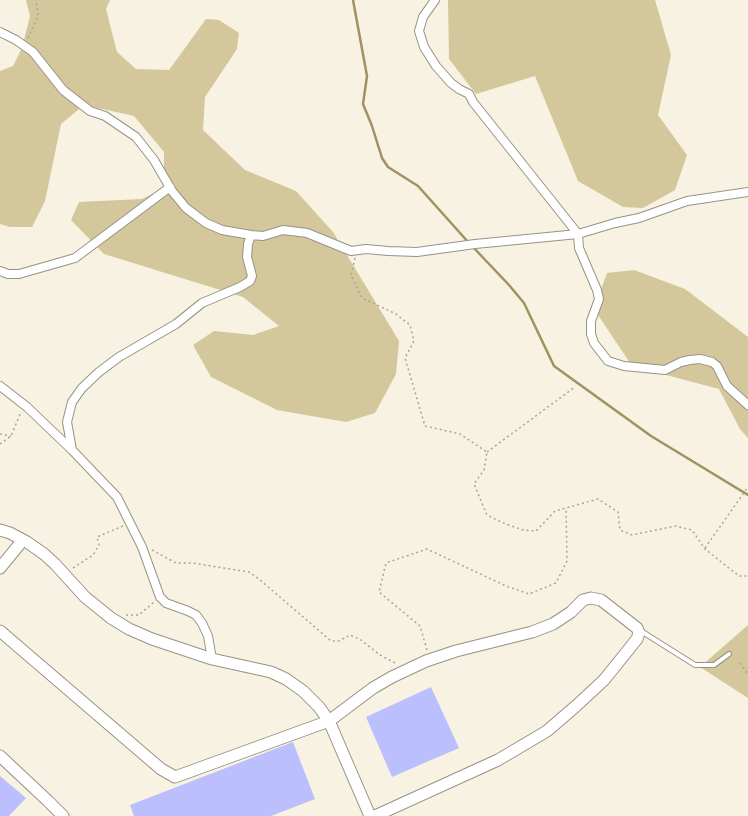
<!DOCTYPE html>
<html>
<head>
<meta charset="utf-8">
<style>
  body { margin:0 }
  canvas { display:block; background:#f7f2e1 }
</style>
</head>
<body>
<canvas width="748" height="816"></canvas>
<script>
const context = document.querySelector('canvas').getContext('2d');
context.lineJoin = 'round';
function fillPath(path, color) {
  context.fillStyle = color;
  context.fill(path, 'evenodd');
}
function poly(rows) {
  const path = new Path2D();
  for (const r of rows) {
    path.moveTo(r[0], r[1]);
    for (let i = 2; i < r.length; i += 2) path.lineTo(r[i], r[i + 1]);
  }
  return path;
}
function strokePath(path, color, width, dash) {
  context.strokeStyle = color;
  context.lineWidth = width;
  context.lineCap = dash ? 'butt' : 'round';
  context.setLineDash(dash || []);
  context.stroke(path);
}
fillPath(poly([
  [26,0,110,0,106,9,117,52,136,69,169,70,206,19,219,20,239,33,237,49,205,97,203,130,245,170,296,191,333,232,399,341,396,374,375,413,346,422,277,410,211,377,193,345,214,331,253,335,279,326,243,297,104,254,71,220,79,202,142,199,164,188,164,152,134,116,84,105,61,124,45,201,32,227,10,227,0,224,0,71,13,66,22,48,30,16],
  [448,0,655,0,671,55,658,115,687,155,675,190,643,208,623,207,578,181,535,76,476,94,449,59],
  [634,270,685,289,748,337,748,438,740,429,719,389,632,366,594,309,607,273],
  [748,625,748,698,700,667]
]), '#d4c79b');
strokePath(poly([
  [353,0,367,76,363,104,372,126,382,158,388,167,418,186,469,243],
  [472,246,509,285,524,303,554,366,651,436,748,495]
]), '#a19262', 2.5);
fillPath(poly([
  [431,687,459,748,392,777,366,717],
  [293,742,315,799,271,816,134,816,130,805],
  [0,776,26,798,9,816,0,816]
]), '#bcbffe');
const service = poly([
  [641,631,695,665,714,665,729,654]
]);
const minor = poly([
  [435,0,423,17,419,31,424,47,436,66,451,83,459,89,469,94,473,102,578,234,579,248,597,290,599,299,591,321,591,334,594,343,608,361,624,366,665,370,681,362,690,360,700,359,712,362,717,366,727,386,748,405],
  [0,32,16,40,33,52,63,90,90,111,105,116,136,137,154,160,172,191,186,208,206,223,222,230,251,235,263,236,283,230,307,233,351,251,366,249,388,251,417,252,475,244,578,234,615,223,639,218,687,201,748,192],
  [0,271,8,274,19,274,75,258,170,187],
  [0,386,27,407,72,450],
  [212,659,208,636,202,623,196,615,188,611,166,603,160,597,142,547,117,497,72,450,67,422,72,402,82,388,99,372,119,357,176,324,202,303,240,287,250,281,252,276,247,257,248,244,251,235]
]);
const tertiary = poly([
  [0,530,10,533,27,542,44,554,55,564,85,597,111,618,129,629,152,639,212,659,271,672,286,679,303,691,319,707,329,721,370,816],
  [0,568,23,540],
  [0,631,161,769,175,777,329,721,373,688,392,677,426,661,456,651,532,632,553,624,571,612,583,600,591,598,601,600,637,628,639,633,637,639,604,680,576,706,547,731,498,760,375,816],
  [0,756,48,801,63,816]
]);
strokePath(service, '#989384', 6);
strokePath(minor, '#989384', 10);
strokePath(tertiary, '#989384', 13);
strokePath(poly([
  [28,38,38,16,36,0],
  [355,258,351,275,362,298,396,314,410,325,414,341,405,358,425,426,460,434,487,452,484,470,474,484,487,515,503,523,523,530,536,531,555,511,598,499,618,512,620,530,632,535,675,526,692,530,705,549,739,576,748,576],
  [0,434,11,436],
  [0,444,11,436,21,412],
  [487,452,575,387],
  [705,548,748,487],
  [152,550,176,563,192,563,249,572,259,579,331,641,339,641,350,635,361,640,380,655,397,664],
  [73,568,93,555,99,545,97,537,123,526],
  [126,615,139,615,154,602],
  [427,650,420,626,379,592,386,563,427,549,506,586,529,594,556,583,567,561,566,508],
  [740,663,748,674]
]), '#a8a597', 1.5, [2, 3]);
strokePath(service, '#fff', 4);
strokePath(minor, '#fff', 8);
strokePath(tertiary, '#fff', 11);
</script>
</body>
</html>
